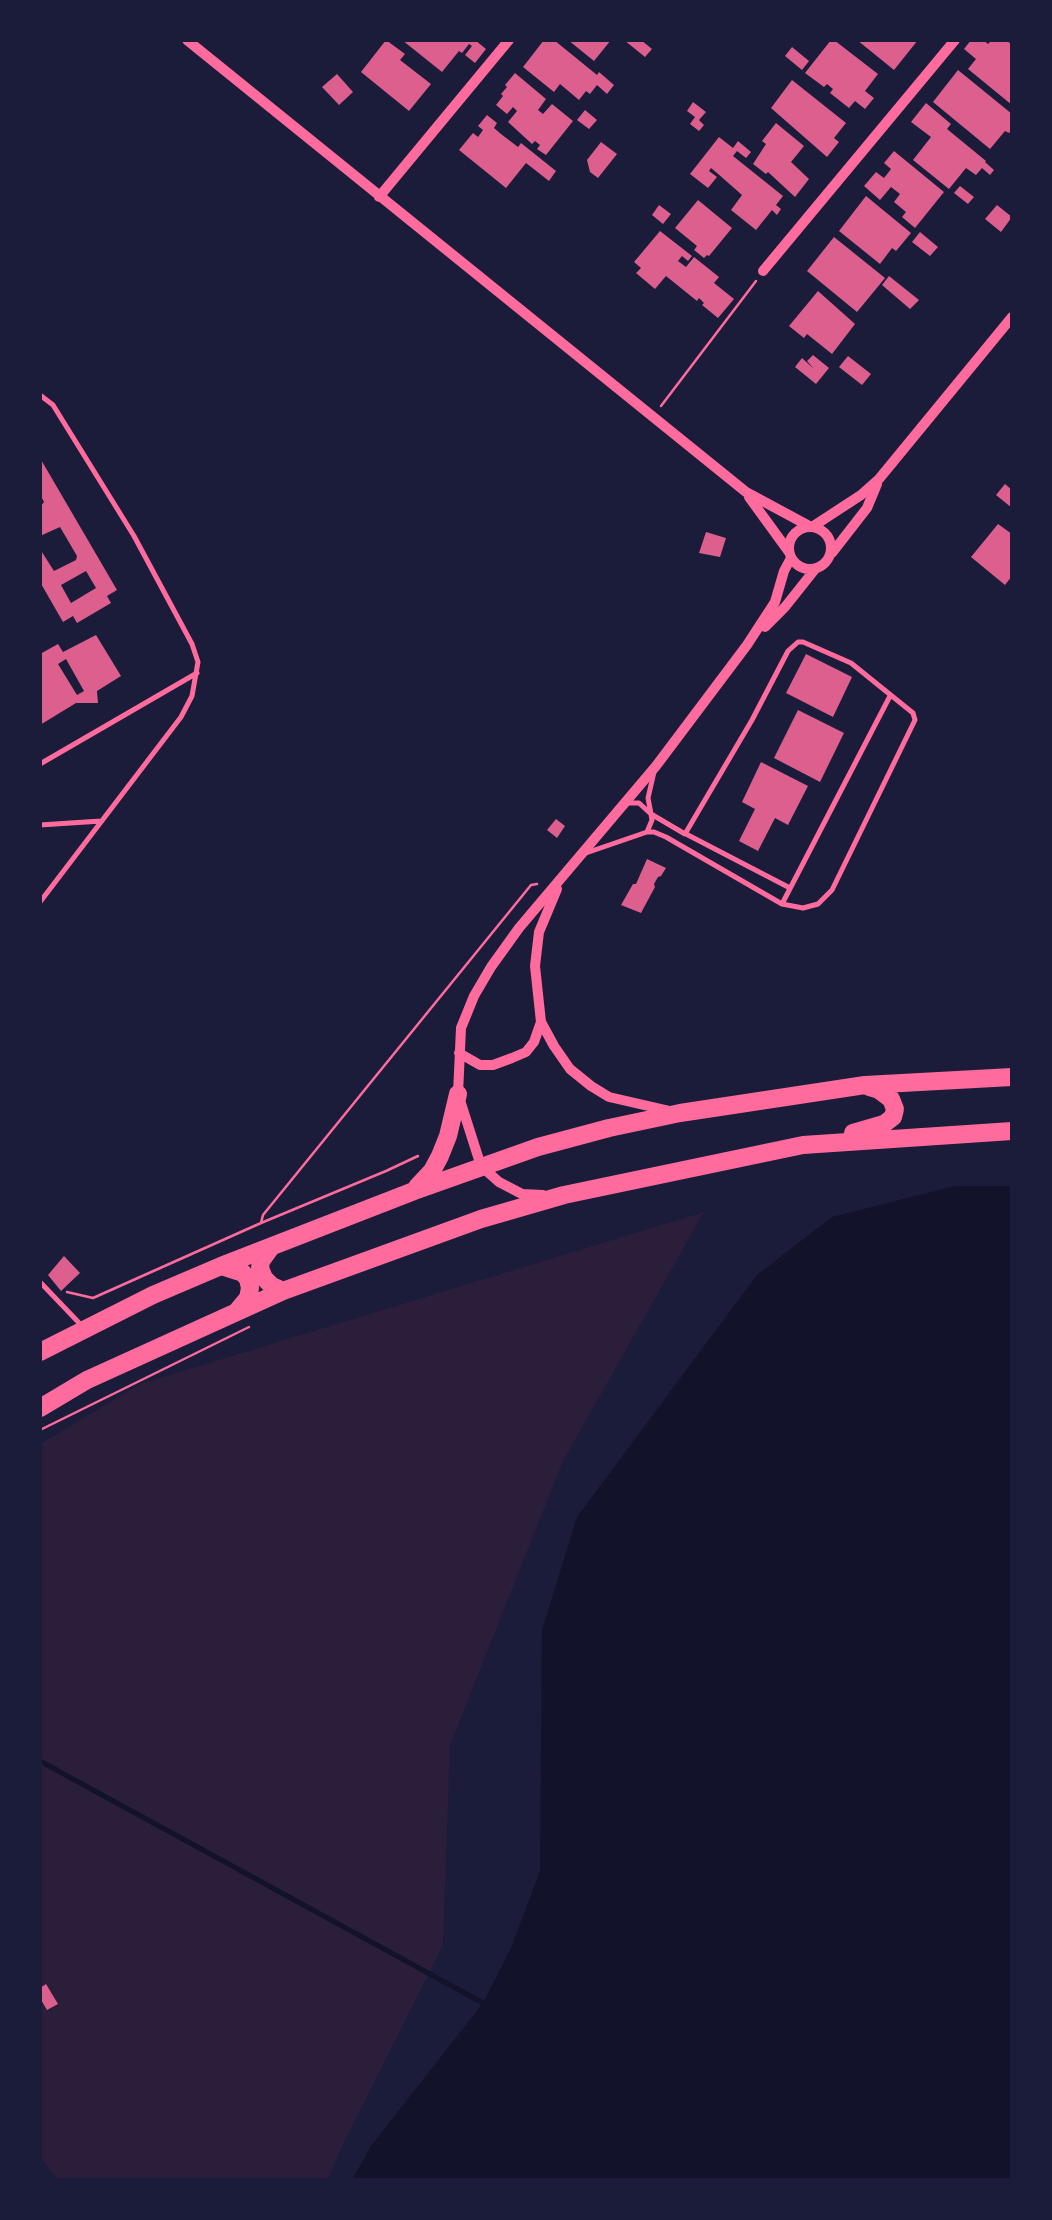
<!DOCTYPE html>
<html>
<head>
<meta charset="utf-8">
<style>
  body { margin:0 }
  #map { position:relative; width:1052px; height:2220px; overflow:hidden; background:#1b1b3a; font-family:Arial,sans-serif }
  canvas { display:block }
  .frame { position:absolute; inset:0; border:42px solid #1b1b3a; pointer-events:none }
</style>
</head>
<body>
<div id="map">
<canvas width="1052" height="2220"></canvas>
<div class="frame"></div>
</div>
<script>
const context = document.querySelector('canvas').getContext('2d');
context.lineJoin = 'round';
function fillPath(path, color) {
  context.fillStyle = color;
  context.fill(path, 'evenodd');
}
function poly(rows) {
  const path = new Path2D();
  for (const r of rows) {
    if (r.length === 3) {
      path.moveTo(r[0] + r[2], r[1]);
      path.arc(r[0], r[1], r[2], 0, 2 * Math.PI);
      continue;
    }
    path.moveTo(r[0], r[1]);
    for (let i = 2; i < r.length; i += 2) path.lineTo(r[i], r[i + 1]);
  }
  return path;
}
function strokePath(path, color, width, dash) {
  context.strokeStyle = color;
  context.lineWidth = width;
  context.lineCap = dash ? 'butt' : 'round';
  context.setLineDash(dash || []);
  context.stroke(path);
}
fillPath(poly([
  [704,1212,563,1461,450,1745,443,1945,342,2146,328,2180,57,2180,40,2156,40,1444,140,1384]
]), '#2a1e3b');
fillPath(poly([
  [955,1186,1012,1186,1012,2180,352,2180,371,2146,483,2003,511,1948,540,1871,542,1630,577,1517,757,1275,832,1217]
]), '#12122b');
strokePath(poly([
  [40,1761,483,2003]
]), '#12122b', 5);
fillPath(poly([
  [386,40,405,54,400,60,431,84,409,111,361,72],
  [402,40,475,40,486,49,475,63,465,55,472,46,469,44,462,53,459,51,442,72],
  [544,40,554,40,597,75,599,72,614,85,607,94,597,85,590,94,586,91,579,100,560,84,554,92,523,67],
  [568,40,611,40,594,61],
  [624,40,641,40,652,49,645,57],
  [831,40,834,40,878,74,865,91,874,98,865,109,855,101,849,108,830,93,833,89,827,84,824,87,805,73],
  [857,40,918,40,894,70],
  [971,40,983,40,988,44,992,40,1006,40,1012,45,1012,105,968,69,976,59,964,49],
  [792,47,809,61,802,70,785,56],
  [958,70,1012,114,1012,129,1009,133,1005,131,990,149,933,102],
  [515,73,546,99,538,110,543,114,552,104,573,121,546,155,537,149,540,145,535,141,532,144,508,122,517,111,513,107,507,114,496,105,503,96,501,94,507,87,505,85],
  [337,74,353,92,339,105,322,87],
  [792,80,846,123,834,138,839,142,827,157,771,108],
  [693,102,706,112,699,120,704,125,699,131,690,124,695,117,687,111],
  [926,103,951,124,947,129,986,161,985,162,994,170,990,175,982,168,976,175,966,168,949,189,913,160,931,137,911,122],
  [585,110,597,120,589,129,577,120],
  [487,115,497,123,494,128,501,134,518,147,521,143,556,171,549,181,526,163,506,188,459,150,473,133,478,137,483,130,478,126],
  [776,123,804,146,791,162,809,179,795,197,768,172,766,174,753,164,766,144,762,141],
  [719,137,733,148,738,141,751,152,746,158,737,151,733,156,783,196,776,205,781,209,777,215,772,210,756,230,731,210,742,195,717,173,711,168,709,171,717,177,708,188,690,174],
  [601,142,617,154,598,178,590,172,587,160],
  [894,151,944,192,915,228,902,217,906,212,894,202,900,194,891,187,880,200,864,186,876,172,884,178,891,169,884,163],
  [960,186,974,197,968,204,954,193],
  [866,196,911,233,896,251,892,248,880,264,839,231],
  [698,200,732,228,709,256,707,255,704,258,694,250,697,246,675,228],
  [659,205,671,214,663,224,652,215],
  [997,205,1012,217,1001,232,985,219],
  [660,231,692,256,688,261,682,256,678,261,686,267,694,257,719,277,714,283,734,299,718,318,702,305,704,303,699,298,697,301,666,276,655,289,636,273,641,268,634,262],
  [920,232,938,247,930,256,912,242],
  [834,237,885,278,857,312,807,271],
  [889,276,919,300,910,309,882,285],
  [818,291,855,324,832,354,807,334,804,338,789,326],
  [813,355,829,368,816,384,795,367,802,358,814,369,807,361],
  [848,356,871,374,862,385,839,367],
  [40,458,117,590,107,596,111,603,77,623,73,616,63,622,40,582,40,549,54,571,76,560,77,556,60,527,40,536,40,507,44,502,40,494],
  [86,571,96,588,71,603,61,585],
  [1005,484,1012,490,1012,508,996,495],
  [998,524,1012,534,1012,576,1005,585,971,557],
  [706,532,726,538,720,557,699,553],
  [96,635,121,676,97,691,98,703,76,703,40,725,40,664,42,663,40,654,58,644,63,652],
  [66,659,84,691,77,695,58,664],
  [806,654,852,677,833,717,786,693],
  [798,710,844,733,820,782,774,758],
  [761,762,808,786,788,825,775,818,758,851,739,841,755,809,742,802],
  [556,819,565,826,557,838,547,830],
  [647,859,666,868,661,876,658,877,654,884,655,887,641,913,621,905,633,884,636,884],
  [64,1256,80,1273,61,1291,48,1275],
  [46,1984,58,2004,47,2010,40,1998,40,1988]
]), '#dd5f8e');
strokePath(poly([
  [661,406,756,281],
  [261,1223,263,1215,531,885,537,884],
  [67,1292,93,1298,261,1223,386,1171,418,1156],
  [40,1430,249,1327]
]), '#ff6b9d', 2.5);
strokePath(poly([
  [40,395,53,405,134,536,192,644,198,662,192,696,181,717,40,902],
  [40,764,197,673],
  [628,803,639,803,651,814,652,820,647,832],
  [40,825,101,821],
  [686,834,790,888],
  [583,854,647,832,654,832,666,837,782,904,803,908,818,904,832,890,915,720,913,713,851,663,803,642,798,642,788,651,752,720,685,834,651,814,648,798,654,772],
  [782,904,890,696],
  [40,1282,83,1327]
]), '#ff6b9d', 5);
strokePath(poly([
  [187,40,746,492,811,527],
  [379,197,509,40],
  [763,271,955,40],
  [749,497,789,552],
  [812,527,861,495,879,479,1012,317],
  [810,548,21],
  [832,553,867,508,877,484],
  [765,627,785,607,816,568],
  [557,889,539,932,535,966,541,1022,554,1046,570,1069,591,1086,609,1097,670,1111],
  [459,1053,480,1065,493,1065,512,1058,526,1052,534,1042,541,1022],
  [543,1195,522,1194,499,1182,481,1166,458,1094,461,1028,474,996,491,967,519,928,656,766,747,645,775,602,784,571,791,558]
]), '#ff6b9d', 10);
strokePath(poly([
  [853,1133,884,1124,893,1117,895,1109,891,1099,879,1090,869,1087],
  [417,1187,432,1171,440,1156,448,1136,458,1094],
  [272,1246,261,1261,260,1268,264,1278,272,1286,283,1291],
  [221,1266,243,1273,248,1279,250,1288,248,1298,238,1310],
  [40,1352,153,1295,221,1266,414,1191,538,1147,609,1128,680,1113,865,1085,1012,1077],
  [40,1408,87,1380,283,1291,481,1219,564,1195,803,1145,1012,1131]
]), '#ff6b9d', 18);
</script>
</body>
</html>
